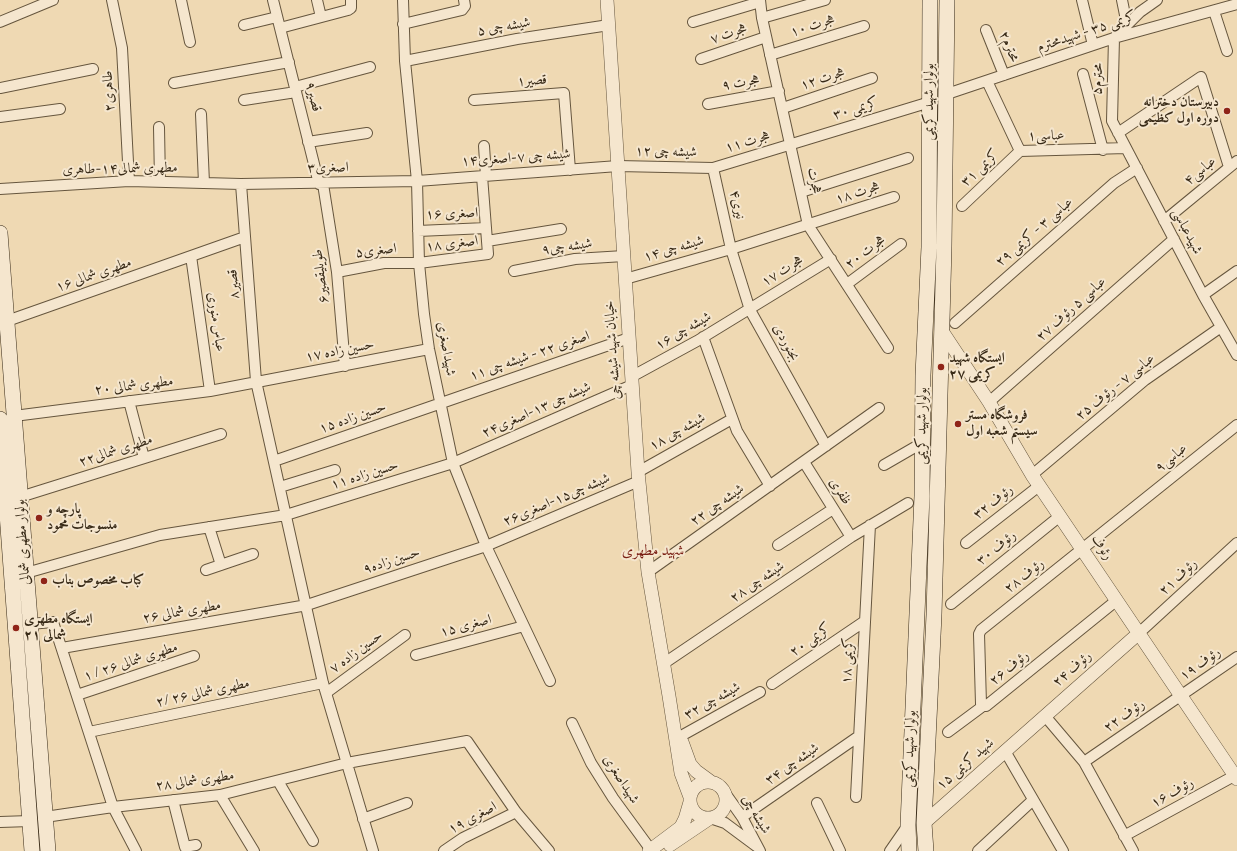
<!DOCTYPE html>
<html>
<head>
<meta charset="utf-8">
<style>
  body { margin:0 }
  canvas { display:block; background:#efd9b3 }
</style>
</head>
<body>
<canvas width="1237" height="851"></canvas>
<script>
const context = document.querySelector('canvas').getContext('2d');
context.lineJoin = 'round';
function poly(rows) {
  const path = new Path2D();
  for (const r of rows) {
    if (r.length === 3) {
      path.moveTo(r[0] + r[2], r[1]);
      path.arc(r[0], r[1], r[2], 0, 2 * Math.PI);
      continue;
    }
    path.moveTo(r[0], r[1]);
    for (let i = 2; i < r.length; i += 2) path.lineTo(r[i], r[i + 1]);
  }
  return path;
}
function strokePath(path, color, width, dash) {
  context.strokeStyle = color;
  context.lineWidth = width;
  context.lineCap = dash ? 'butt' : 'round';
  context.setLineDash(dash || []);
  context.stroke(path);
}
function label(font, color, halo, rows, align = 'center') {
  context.font = font + ' Vollkorn,Amiri,serif';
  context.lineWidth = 4;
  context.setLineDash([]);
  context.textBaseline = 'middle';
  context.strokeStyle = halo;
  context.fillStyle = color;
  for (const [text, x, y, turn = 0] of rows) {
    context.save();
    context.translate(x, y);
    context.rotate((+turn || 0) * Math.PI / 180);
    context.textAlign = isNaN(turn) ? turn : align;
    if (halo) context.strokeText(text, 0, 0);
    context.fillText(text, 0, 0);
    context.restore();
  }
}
const minor = poly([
  [112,0,122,48,129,181],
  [181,0,190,42],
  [273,0,319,184],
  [317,0,321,17],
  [403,0,405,61,417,181,419,263,424,314,429,349,453,463,486,546,550,681],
  [760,0,762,18,808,225,888,348],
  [1082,0,1093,45],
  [1122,0,1127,25],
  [1157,0,1140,12,1114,38,1112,121,1203,295,1237,355],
  [1214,11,1227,51],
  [762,18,825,0],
  [0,22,53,0],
  [693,22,760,2],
  [403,24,462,10,465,6,464,0],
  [244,25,277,17],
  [280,28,348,10,351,8,351,0],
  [986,30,1004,75],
  [770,55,864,26],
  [701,59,766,37],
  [405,61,517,39,609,25],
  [1083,74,1103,150],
  [987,81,1020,151,1126,148],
  [174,83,289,62],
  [295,87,370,67],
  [0,88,93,69],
  [947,94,1114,38,1237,4],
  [244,100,296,92],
  [474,100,564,93,570,170],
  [708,104,779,91],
  [783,108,872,78],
  [201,114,204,183],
  [0,117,60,109],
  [159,127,160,182],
  [1118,133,1201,77,1229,167],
  [308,142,367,133],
  [484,146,486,176],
  [713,168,731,249,750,310,826,446],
  [241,184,256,381,323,683,373,851],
  [323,184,337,272,345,366],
  [0,189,129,181,241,184,417,181,618,166,713,168,930,102],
  [801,192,908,158],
  [962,206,1020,151],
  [1164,221,1237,161],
  [418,231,486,228],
  [487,241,561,229],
  [191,256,210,391],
  [514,271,575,259,624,256],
  [337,272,384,263,419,263,488,254,482,176],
  [625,279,731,249,894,197],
  [847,284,901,244],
  [1203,295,1237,271],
  [7,321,245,237],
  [955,323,1114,183,1137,168],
  [703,337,737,431,770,486],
  [631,377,697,341,831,259],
  [129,401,144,458],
  [989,402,1174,239],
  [14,416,210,391,429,349],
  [274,461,629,338],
  [804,462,851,537],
  [884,465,922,443],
  [638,472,732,419],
  [1032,475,1145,380,1221,327],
  [280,487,335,470],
  [20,497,221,434],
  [209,527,221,565],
  [966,543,1039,486],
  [778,545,833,509],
  [206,570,253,554],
  [648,572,879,408],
  [26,573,160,535,286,515,453,463,632,385],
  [1117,600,986,706,981,704,979,634,981,630,1237,425],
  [951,604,1060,516],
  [30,624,53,622,113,807,136,851],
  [1139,633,1237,543],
  [62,648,307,605,486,546,639,481],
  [416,655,524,626],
  [663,664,851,537,908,503],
  [772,684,865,621],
  [326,693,405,635],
  [77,695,194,656],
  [1045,716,1084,762,1133,851],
  [572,723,591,763,613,798,651,850],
  [89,732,323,683],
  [948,732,983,706],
  [681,736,760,692],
  [1005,751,1063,851],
  [1084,762,1237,657],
  [278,781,313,841],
  [725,793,742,817,760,851],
  [220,795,254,851],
  [856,797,870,525],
  [173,800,185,847,196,845],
  [817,803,840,851],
  [45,817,113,807,220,795,347,763,467,741,516,812,549,851],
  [742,817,859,736],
  [710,818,725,823,756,846],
  [363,819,407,803],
  [0,822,30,821],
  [1124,836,1234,776],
  [444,851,463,838,516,812],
  [890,851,908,825],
  [978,851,1033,800]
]);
const tertiary = poly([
  [607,0,638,472,648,572,669,696,681,773,690,797],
  [942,331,989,402,1032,475,1237,779],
  [682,742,690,764,696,771,711,782],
  [708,800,18],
  [924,823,1139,633],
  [670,845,710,818],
  [649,851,681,827,685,819,690,802]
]);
const secondary = poly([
  [0,233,48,851],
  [0,419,32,851],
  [909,851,908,825,922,496,923,375,929,247,930,0],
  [926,851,924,823,934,615,944,247,947,0]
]);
strokePath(minor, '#66563e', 12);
strokePath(tertiary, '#66563e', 14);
strokePath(secondary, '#382a17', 16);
strokePath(minor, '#f5e6ce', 10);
strokePath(tertiary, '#f5e6ce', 13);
strokePath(secondary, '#f5e6ce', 15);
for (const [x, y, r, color] of [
  [1227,111,4,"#8f2418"],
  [941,367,4,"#8f2418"],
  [958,424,4,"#8f2418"],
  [39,518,4,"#8f2418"],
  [44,581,4,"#8f2418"],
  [16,628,4,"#8f2418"]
]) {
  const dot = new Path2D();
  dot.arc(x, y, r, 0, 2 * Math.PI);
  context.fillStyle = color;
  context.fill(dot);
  strokePath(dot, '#f5e6ce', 1.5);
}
label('14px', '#382a17', '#f5e6ce', [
  ["هجرت ۱۰",813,27,-17],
  ["شیشه چی ۵",504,28,-10],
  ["کریمی ۳۵ - شهیدمحترم",1087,33,-18],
  ["هجرت ۷",729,35,-19],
  ["محترم۲",1008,47,67],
  ["محترم۵",1099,79,-88],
  ["هجرت ۱۲",823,80,-18],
  ["قصیر۱",532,82,-4],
  ["هجرت ۹",741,84,-10],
  ["طاهری۲",110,91,-93],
  ["قصیر۹",312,97,76],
  ["بولوار شهید کریمی",930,102,-90],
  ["کریمی ۳۰",856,110,-17],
  ["عباسی۱",1046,137,-1],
  ["هجرت ۱۱",748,143,-16],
  ["شیشه چی ۱۲",666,153,1],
  ["شیشه چی ۷-اصغری۱۴",516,159,-4],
  ["اصغری۳",328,169,-1],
  ["کریمی ۳۱",981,169,-43],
  ["مطهری شمالی۱۴-طاهری",120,170,-1],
  ["عباسی۴",1201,172,-39],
  ["هجرت",813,181,78],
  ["هجرت ۱۸",858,194,-18],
  ["نیری۴",736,205,77],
  ["اصغری ۱۶",452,215,-2],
  ["شهیدعباسی",1186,232,62],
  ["عباسی ۳ - کریمی ۲۹",1035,233,-41],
  ["اصغری ۱۸",452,245,-7],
  ["شیشه چی۹",567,248,-8],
  ["شیشه چی ۱۴",674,250,-16],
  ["اصغری۵",376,252,-7],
  ["هجرت ۲۰",866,253,-37],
  ["هجرت ۱۷",783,272,-32],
  ["مطهری شمالی ۱۶",94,276,-19],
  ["طویلیقصیر۶",322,276,-97],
  ["قصیر۸",235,284,-95],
  ["عباسی ۵ رئوف ۲۷",1072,310,-42],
  ["عباس منوری",215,322,82],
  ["شیشه چی ۱۶",684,332,-30],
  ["بجنوردی",785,343,61],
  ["شهیداصغری",445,349,80],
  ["خیابان شهید شیشه چی",614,350,-94],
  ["حسین زاده ۱۷",340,352,-11],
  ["اصغری ۲۲ - شیشه چی ۱۱",530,357,-19],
  ["مطهری شمالی ۲۰",134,387,-7],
  ["عباسی ۷ - رئوف ۲۵",1116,388,-39],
  ["شیشه چی ۱۳-اصغری۲۴",537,411,-24],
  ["حسین زاده ۱۵",353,419,-19],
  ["بولوار شهید کریمی",923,426,-89],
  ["شیشه چی ۱۸",678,433,-29],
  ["مطهری شمالی۲۲",116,452,-18],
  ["عباسی۹",1172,459,-39],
  ["حسین زاده ۱۱",365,476,-17],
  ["ظفری",839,492,58],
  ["شیشه چی۱۵-اصغری۲۶",557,501,-23],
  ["رئوف ۳۲",994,503,-38],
  ["شیشه چی ۲۲",718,506,-35],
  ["بولوار مطهری شمالی",24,542,-94],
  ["رئوف",1101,548,56],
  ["رئوف ۳۰",997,549,-39],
  ["حسین زاده۹",392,562,-18],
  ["رئوف ۲۸",1025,577,-38],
  ["رئوف ۲۱",1179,578,-43],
  ["شیشه چی ۲۸",758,583,-34],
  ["مطهری شمالی ۲۶",182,613,-10],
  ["اصغری ۱۵",466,627,-15],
  ["کریمی ۲۰",811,641,-35],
  ["حسین زاده ۷",357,653,-36],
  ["کریمی ۱۸",849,661,-87],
  ["مطهری شمالی ۲۶ / ۱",131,663,-18],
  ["رئوف ۱۹",1201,665,-35],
  ["رئوف ۲۶",1010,669,-39],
  ["رئوف ۲۴",1073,670,-41],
  ["مطهری شمالی ۲۶ /۲",203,694,-12],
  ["شیشه چی ۳۲",713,702,-29],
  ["رئوف ۲۲",1125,717,-35],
  ["بولوار شهید کریمی",911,749,-88],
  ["شیشه چی ۳۴",793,765,-35],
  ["شهید کریمی ۱۵",966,765,-41],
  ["شهیداصغری",620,780,57],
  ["مطهری شمالی ۲۸",195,782,-8],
  ["رئوف ۱۶",1173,794,-29],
  ["شیشه چی",755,815,59],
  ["اصغری ۱۹",473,819,-28]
]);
label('bold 14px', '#382a17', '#f5e6ce', [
  ["دبیرستان دخترانه",1219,103,"right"],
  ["دوره اول کظیمی",1219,119,"right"],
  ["ایستگاه شهید",949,359],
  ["کریمی ۲۷",949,375],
  ["فروشگاه مستر",966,416],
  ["سیستم شعبه اول",966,432],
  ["پارچه و",47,510],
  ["منسوجات محمود",47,526],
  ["كباب مخصوص بناب",52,581],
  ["ایستگاه مطهری",24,620],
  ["شمالی ۲۱",24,636]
], 'left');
label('15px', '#7a1f14', '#f5e6ce', [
  ["شهید مطهری",653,552]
]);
</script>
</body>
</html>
